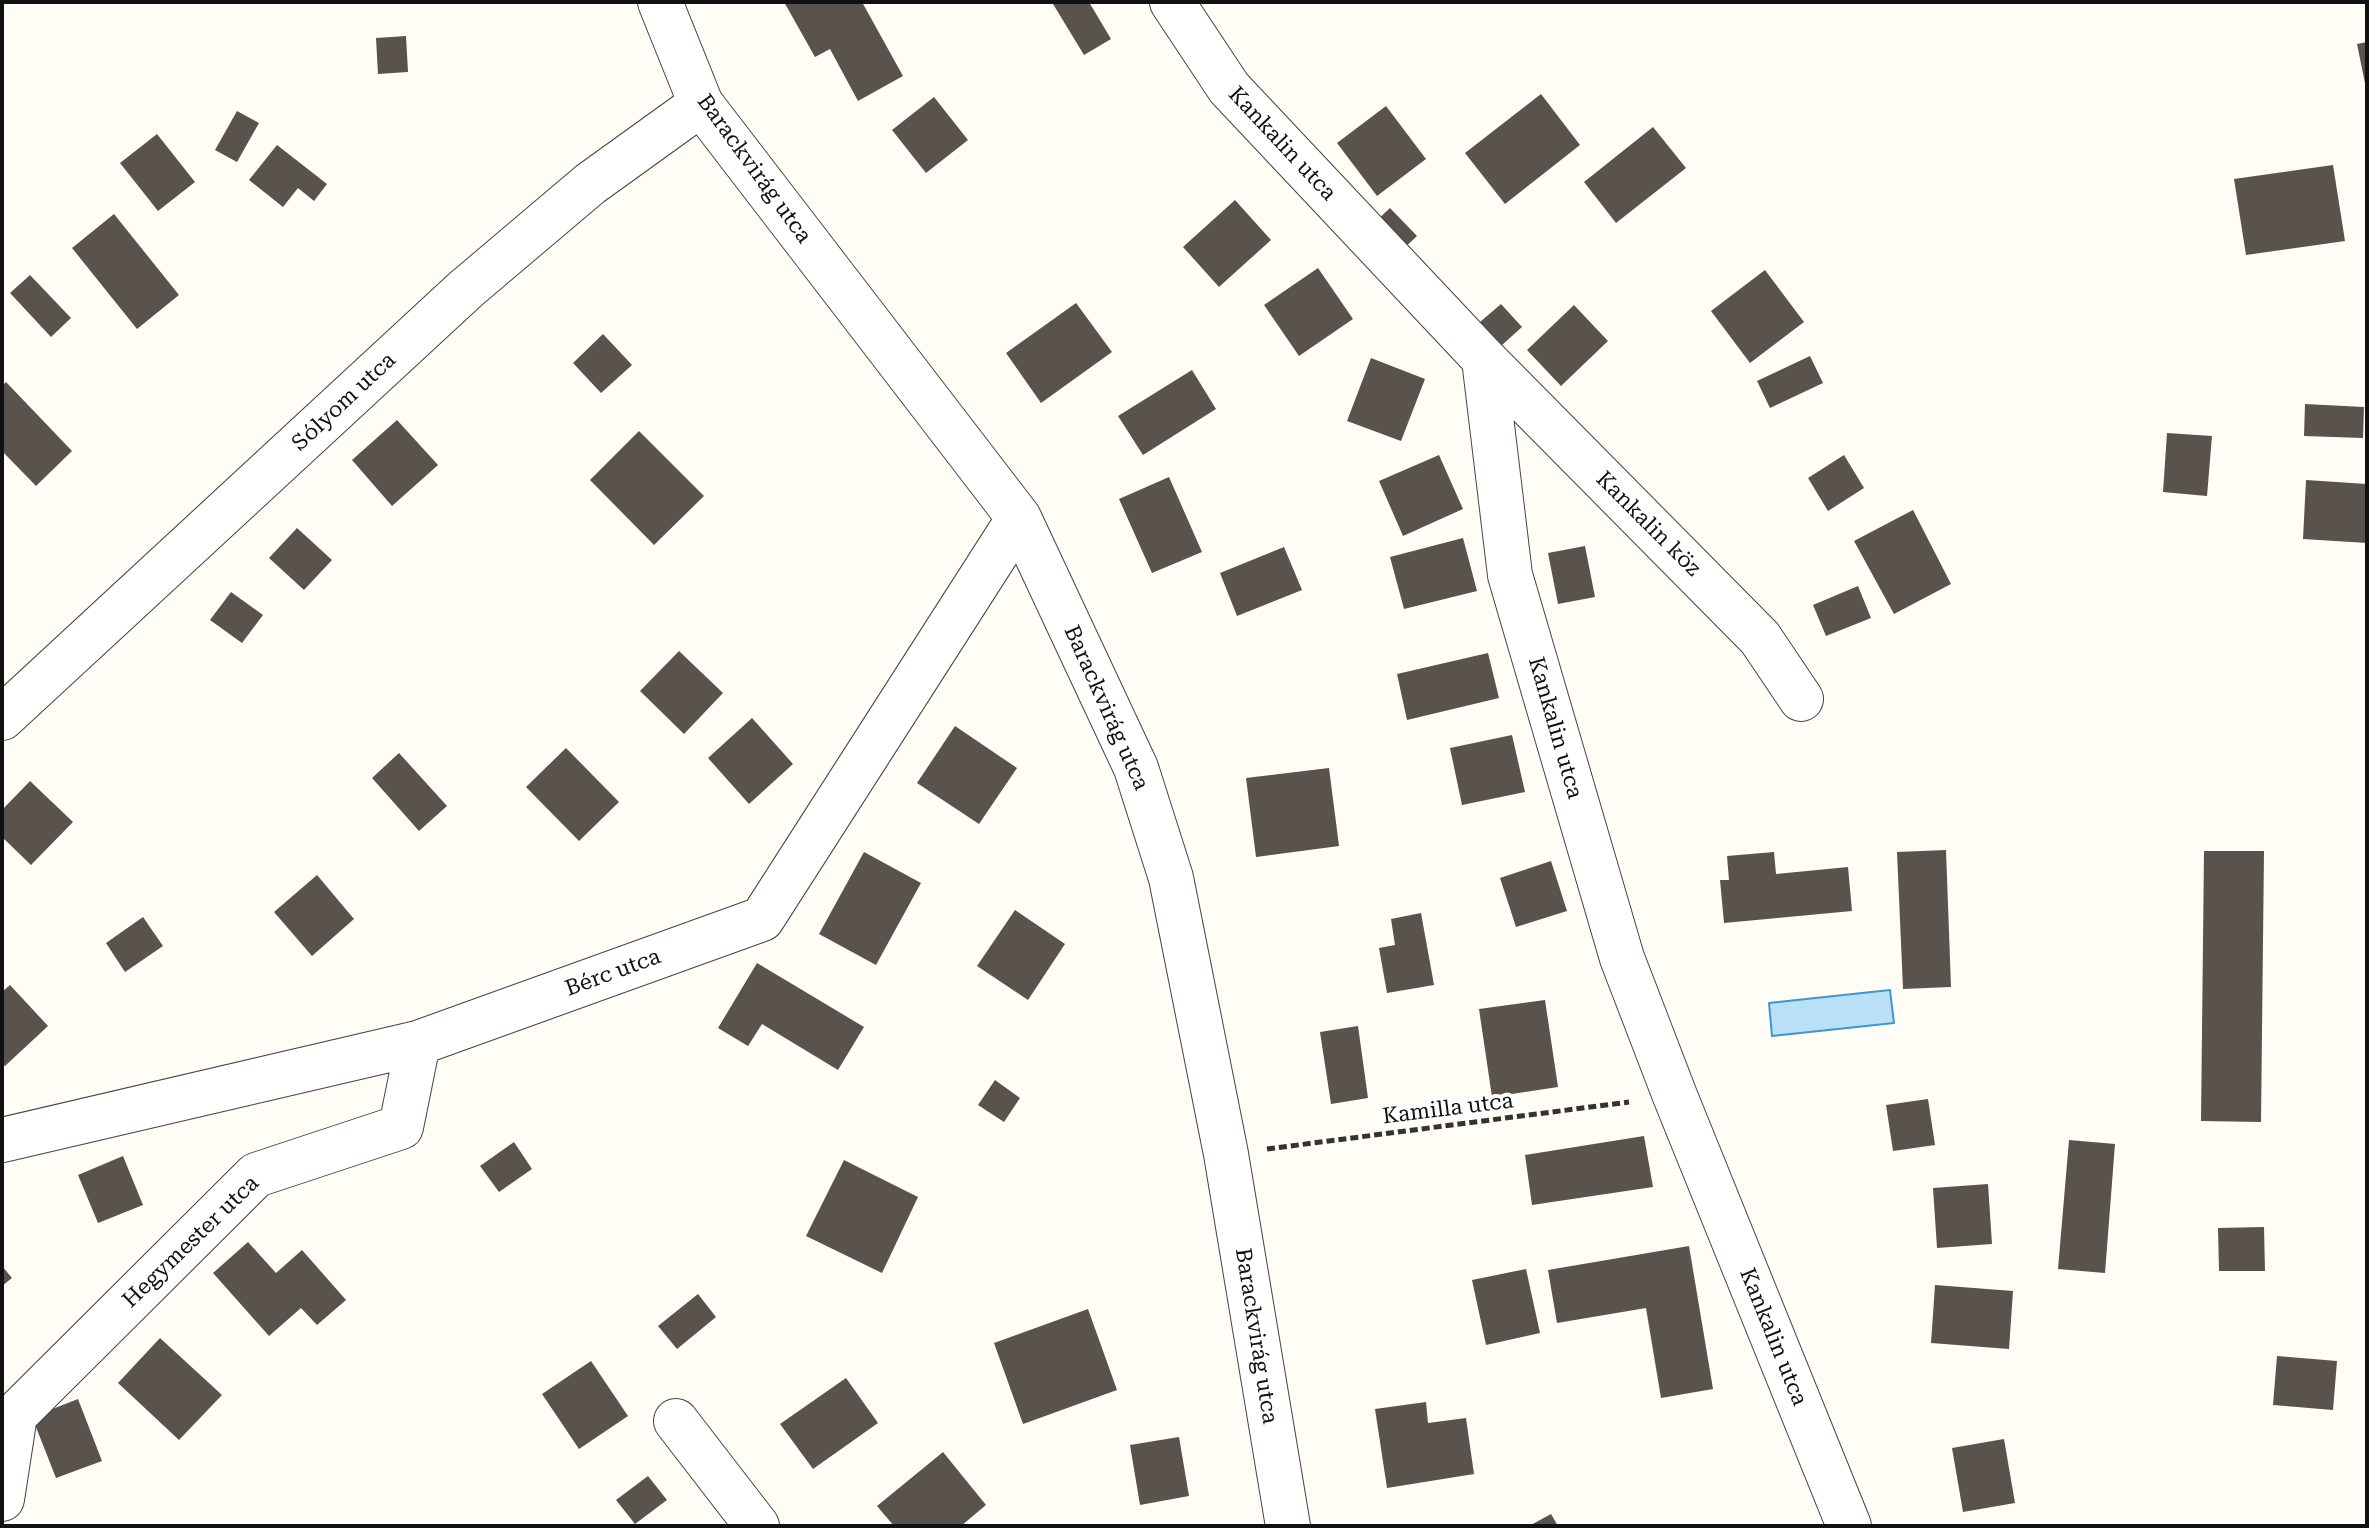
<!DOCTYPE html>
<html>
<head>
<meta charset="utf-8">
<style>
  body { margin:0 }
  #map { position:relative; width:2369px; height:1528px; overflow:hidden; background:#fffdf5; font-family:"Roboto Serif",serif }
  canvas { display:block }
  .frame { position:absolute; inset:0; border:4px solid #111; pointer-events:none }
</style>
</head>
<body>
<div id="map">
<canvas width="2369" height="1528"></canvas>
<div class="frame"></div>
</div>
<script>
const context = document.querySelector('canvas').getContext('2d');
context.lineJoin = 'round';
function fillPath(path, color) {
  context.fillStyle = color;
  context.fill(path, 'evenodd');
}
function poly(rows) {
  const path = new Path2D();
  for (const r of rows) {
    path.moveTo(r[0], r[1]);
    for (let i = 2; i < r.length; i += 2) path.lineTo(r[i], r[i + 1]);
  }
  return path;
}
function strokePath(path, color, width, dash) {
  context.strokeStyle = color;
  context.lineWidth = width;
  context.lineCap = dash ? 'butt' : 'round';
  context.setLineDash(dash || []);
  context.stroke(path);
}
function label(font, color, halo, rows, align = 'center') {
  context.font = font + ' "Roboto Serif",serif';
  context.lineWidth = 8;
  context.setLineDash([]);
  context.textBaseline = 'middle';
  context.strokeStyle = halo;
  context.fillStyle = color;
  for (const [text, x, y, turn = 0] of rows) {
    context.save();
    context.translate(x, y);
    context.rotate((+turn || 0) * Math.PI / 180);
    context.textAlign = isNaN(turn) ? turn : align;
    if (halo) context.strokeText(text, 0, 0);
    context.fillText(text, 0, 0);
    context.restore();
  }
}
const water = poly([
  [1890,990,1894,1023,1772,1036,1769,1003,1890,990]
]);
fillPath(water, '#b9e0f7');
strokePath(water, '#3f96cf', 2);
fillPath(poly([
  [784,2,862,2,903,76,858,101,830,49,815,57],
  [1056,2,1089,2,1111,39,1084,55,1053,4],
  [406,36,408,72,378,74,376,38],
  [2367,42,2367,88,2366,88,2357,44],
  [1541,94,1580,145,1505,204,1465,153],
  [934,97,968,140,926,173,892,130],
  [1386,106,1426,159,1377,196,1337,143],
  [237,111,259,123,237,162,215,150],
  [1653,127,1686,168,1616,223,1584,182],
  [157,134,195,182,158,211,120,163],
  [277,145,327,184,314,201,298,188,283,207,249,180],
  [2333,165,2345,241,2246,255,2234,179],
  [1235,200,1271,240,1219,287,1183,247],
  [1390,208,1417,236,1400,252,1373,224],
  [114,214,179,295,137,329,72,248],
  [1318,268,1353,319,1299,356,1264,305],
  [1765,270,1804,322,1750,363,1711,311],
  [30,275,71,318,51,337,10,293],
  [1076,303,1112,352,1041,403,1006,353],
  [1501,304,1522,327,1502,345,1480,322],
  [1574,305,1608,341,1561,386,1527,350],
  [603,334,632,365,601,393,573,363],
  [1810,356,1823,383,1770,408,1757,381],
  [1371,358,1425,379,1401,441,1347,421],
  [1192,370,1216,409,1143,455,1118,416],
  [6,382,72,451,36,486,2,451,2,386],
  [2305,404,2364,407,2363,438,2304,436],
  [397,420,438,465,392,506,352,460],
  [639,431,704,496,654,545,590,480],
  [2167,433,2212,436,2207,496,2163,492],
  [1439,455,1463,509,1403,536,1379,481],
  [1844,455,1864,488,1828,511,1808,478],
  [1169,477,1202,552,1152,573,1119,499],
  [2306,480,2367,484,2367,543,2303,539],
  [1913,510,1951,584,1894,614,1854,541],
  [297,528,332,560,304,590,269,558],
  [1463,538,1477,591,1404,609,1390,557],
  [1585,546,1595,597,1558,604,1548,553],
  [1284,547,1302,590,1237,616,1220,573],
  [1858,586,1871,618,1826,636,1813,605],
  [231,592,263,615,242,643,210,620],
  [679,651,723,693,684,734,640,691],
  [1488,653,1499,698,1407,720,1397,674],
  [752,718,793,764,749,804,708,758],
  [955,726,1017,768,979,824,917,783],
  [1512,735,1525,792,1462,805,1450,748],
  [566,748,619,802,579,841,526,787],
  [399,753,447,806,419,831,372,778],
  [1329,768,1339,846,1256,857,1246,778],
  [30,781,73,822,31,865,2,837,2,810],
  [1946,850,1951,987,1903,989,1897,852],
  [2204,851,2264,851,2261,1122,2201,1121],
  [864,852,921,883,876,965,819,934],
  [1774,852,1776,874,1848,867,1852,911,1724,923,1720,880,1729,880,1727,856],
  [1551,861,1567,911,1516,927,1500,878],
  [317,875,354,919,312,956,274,912],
  [1015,910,1065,944,1028,1000,977,966],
  [1421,913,1434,985,1387,993,1379,948,1395,945,1391,919],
  [143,917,163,946,125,972,106,943],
  [757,963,864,1027,838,1070,762,1024,748,1046,718,1028],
  [10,985,48,1026,5,1066,2,1063,2,992],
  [1545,1000,1558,1087,1492,1097,1479,1009],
  [1358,1026,1368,1098,1331,1104,1320,1032],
  [995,1080,1020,1098,1004,1122,978,1105],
  [1928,1099,1935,1145,1893,1151,1886,1105],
  [1644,1136,1653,1187,1532,1205,1525,1155],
  [2069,1140,2115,1144,2105,1273,2058,1269],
  [514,1142,532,1169,499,1192,480,1166],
  [123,1156,143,1205,98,1223,78,1175],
  [844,1160,918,1197,882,1273,806,1236],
  [1988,1184,1992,1244,1937,1248,1933,1188],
  [2264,1227,2265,1271,2219,1271,2218,1228],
  [248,1242,276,1273,302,1250,346,1300,317,1325,301,1308,269,1336,213,1273],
  [1689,1246,1713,1389,1661,1398,1646,1308,1557,1323,1548,1270],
  [2,1266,12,1278,2,1286],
  [1526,1269,1540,1333,1486,1345,1472,1280],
  [1935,1285,2013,1291,2009,1349,1931,1343],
  [698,1294,716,1317,677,1349,658,1326],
  [1088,1309,1117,1390,1023,1424,994,1343],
  [160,1338,222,1395,179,1440,118,1383],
  [2277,1356,2337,1361,2333,1410,2273,1405],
  [591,1361,628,1416,579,1449,542,1394],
  [846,1378,878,1423,813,1469,780,1424],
  [78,1399,102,1461,56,1478,32,1417],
  [1426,1402,1428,1423,1466,1418,1474,1474,1387,1488,1375,1409],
  [1179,1437,1189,1496,1140,1505,1130,1445],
  [2004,1439,2015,1503,1963,1512,1952,1448],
  [943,1452,986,1505,961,1526,894,1526,877,1506],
  [648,1476,667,1500,635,1524,616,1500],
  [1551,1514,1558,1526,1529,1526]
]), '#5a524d');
const minor = poly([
  [660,2,701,104,1019,518,1136,768,1171,878,1226,1154,1288,1526],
  [1172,2,1229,88,1484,359,1510,575,1622,958,1675,1096,1849,1526],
  [1484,359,1760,638,1801,699],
  [2,718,466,289,590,184,701,104],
  [2,1140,418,1043,762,919,1019,518],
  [676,1421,757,1526],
  [2,1499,15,1415,256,1175,401,1127,418,1043]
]);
strokePath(minor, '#444', 46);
strokePath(poly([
  [1267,1149,1629,1102]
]), '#333', 5, [8, 4]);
strokePath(minor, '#fff', 44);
label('22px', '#111', '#fff', [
  ["Kankalin utca",1282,144,47],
  ["Barackvirág utca",754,169,54],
  ["Sólyom utca",344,402,-43],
  ["Kankalin köz",1648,524,45],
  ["Barackvirág utca",1106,708,66],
  ["Kankalin utca",1555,728,74],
  ["Bérc utca",613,973,-20],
  ["Kamilla utca",1448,1109,-7],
  ["Hegymester utca",191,1242,-44],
  ["Barackvirág utca",1256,1336,81],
  ["Kankalin utca",1773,1337,68]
]);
</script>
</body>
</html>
